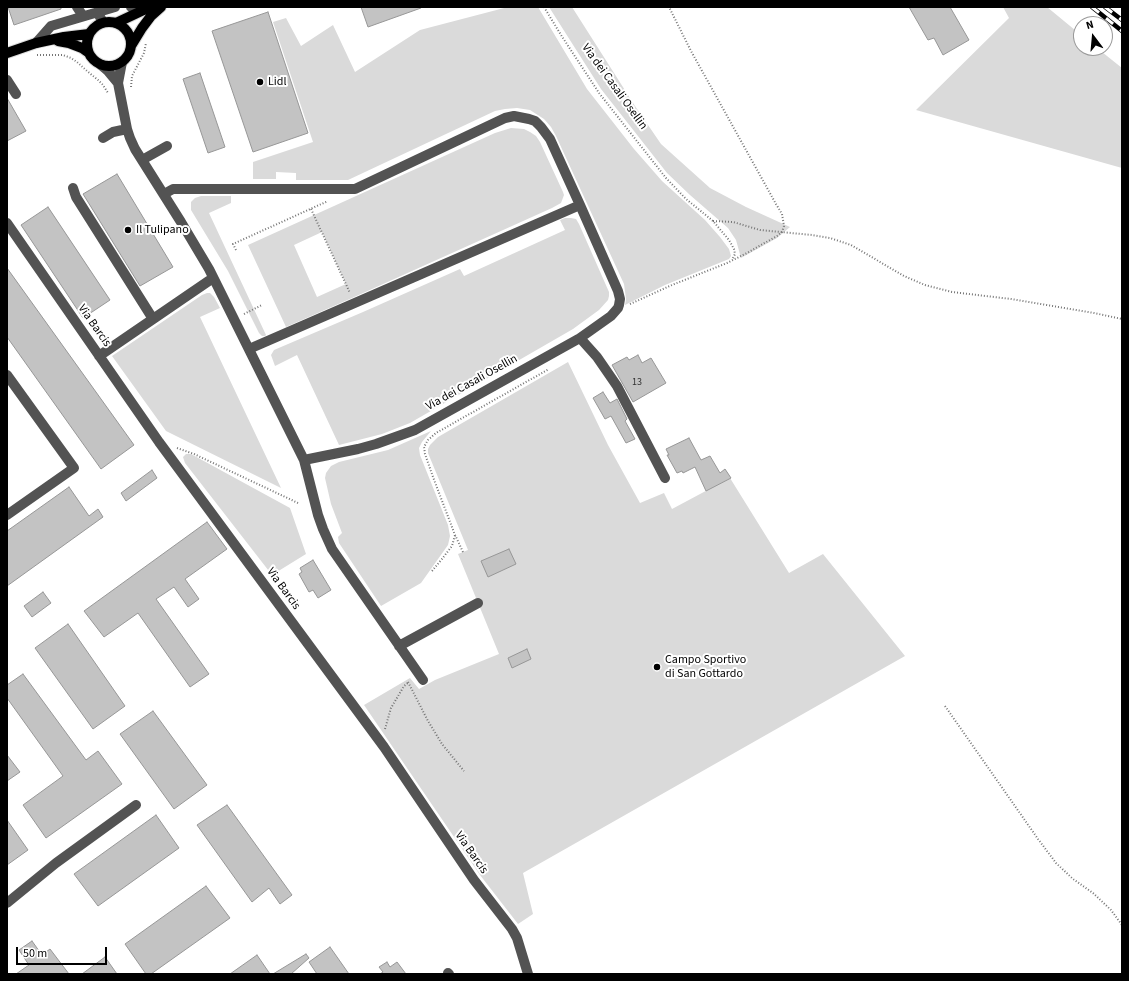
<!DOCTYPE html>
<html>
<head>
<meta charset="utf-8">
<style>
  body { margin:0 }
  #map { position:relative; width:1129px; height:981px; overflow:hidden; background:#fff; font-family:"Source Sans 3",sans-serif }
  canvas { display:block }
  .frame { position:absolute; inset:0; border:8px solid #000; pointer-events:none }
  .north { position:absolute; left:1073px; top:16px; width:40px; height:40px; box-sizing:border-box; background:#fff; border:1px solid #999; border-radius:50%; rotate:344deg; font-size:11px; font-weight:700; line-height:16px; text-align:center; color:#000 }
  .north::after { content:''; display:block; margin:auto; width:14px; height:18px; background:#000; clip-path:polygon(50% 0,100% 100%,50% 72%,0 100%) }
  .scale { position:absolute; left:16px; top:947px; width:91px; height:18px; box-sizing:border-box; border:2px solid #000; border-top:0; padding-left:5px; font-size:12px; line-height:14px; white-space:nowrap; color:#000; -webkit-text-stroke:3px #fff; paint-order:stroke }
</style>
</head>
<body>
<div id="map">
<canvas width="1129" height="981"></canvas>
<div class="frame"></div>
<div class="north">N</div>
<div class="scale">50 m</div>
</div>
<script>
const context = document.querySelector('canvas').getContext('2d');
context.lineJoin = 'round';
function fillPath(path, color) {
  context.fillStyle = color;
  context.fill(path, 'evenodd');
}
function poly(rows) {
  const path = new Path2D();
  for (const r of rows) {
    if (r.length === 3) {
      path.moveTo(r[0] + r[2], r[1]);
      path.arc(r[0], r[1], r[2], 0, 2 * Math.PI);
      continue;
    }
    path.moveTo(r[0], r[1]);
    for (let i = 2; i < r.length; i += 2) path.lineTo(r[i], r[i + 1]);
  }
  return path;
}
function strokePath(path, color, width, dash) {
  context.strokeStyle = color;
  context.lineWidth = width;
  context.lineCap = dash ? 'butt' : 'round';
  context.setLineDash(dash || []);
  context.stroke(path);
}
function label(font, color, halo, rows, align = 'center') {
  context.font = font + ' "Source Sans 3",sans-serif';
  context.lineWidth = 4;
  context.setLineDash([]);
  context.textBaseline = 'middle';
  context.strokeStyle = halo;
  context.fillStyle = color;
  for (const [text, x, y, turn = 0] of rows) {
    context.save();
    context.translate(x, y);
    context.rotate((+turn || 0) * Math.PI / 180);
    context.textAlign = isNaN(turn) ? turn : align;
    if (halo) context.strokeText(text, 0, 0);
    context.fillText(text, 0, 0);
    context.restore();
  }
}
fillPath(poly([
  [508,7,538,7,587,89,634,149,662,181,705,220,720,237,729,249,731,256,729,259,665,285,625,305,626,299,624,284,556,136,551,127,544,119,530,110,517,108,505,109,495,111,348,180,296,180,296,173,276,172,276,179,253,179,253,162,313,142,273,22,286,18,301,46,333,25,355,72,420,30],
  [549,7,572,7,635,106,661,144,710,188,746,207,790,227,777,238,741,258,736,240,728,228,690,195,667,173,601,89],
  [1003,7,1047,7,1081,35,1081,48,1097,48,1122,68,1122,168,916,110,1009,18],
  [511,128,524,129,530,132,536,136,540,142,563,192,564,195,561,203,552,208,352,298,286,327,248,245,495,133],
  [322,232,346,284,317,297,294,245],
  [201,196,231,196,231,203,209,213,266,335,265,336,262,336,259,333,228,271,191,210,191,202,195,198],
  [565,218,571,218,576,219,579,224,609,292,609,296,608,300,599,310,573,329,410,423,382,434,339,445,297,355,275,366,271,355,274,350,363,312,460,269,464,276,565,230,560,220],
  [207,293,210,293,214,297,220,308,200,317,281,488,166,431,112,356,202,295],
  [568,362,608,445,640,503,664,493,672,509,730,478,789,573,823,554,905,656,523,873,533,914,518,924,480,875,364,705,410,678,419,689,435,680,499,654,458,554,468,550,428,453,428,449,430,445,438,437],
  [431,431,422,442,419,448,420,455,448,525,450,536,448,545,421,583,381,606,339,543,338,537,342,533,331,504,325,478,326,473,331,466,339,462,388,450],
  [186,454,191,454,290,508,306,554,272,575,185,463,183,457]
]), '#dadada');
const building = poly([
  [8,7,61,7,61,9,14,25,8,7],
  [361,7,420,7,421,8,368,27,361,7],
  [909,7,950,7,969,40,943,55,934,38,928,40,909,7],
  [268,12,308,133,253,152,212,31,268,12],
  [200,73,225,147,208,153,183,79,200,73],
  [7,98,26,131,7,141,7,98],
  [117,174,173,267,140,286,83,194,117,174],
  [48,207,110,300,83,318,21,225,48,207],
  [7,268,134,445,101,469,7,337,7,268],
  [638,355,642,363,651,358,666,383,633,402,612,365,627,357,629,360,638,355],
  [603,392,610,403,617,399,627,419,625,421,635,439,626,443,611,416,605,419,593,398,603,392],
  [689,438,701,460,710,456,720,473,725,469,731,478,706,491,695,467,683,473,682,471,677,473,667,455,669,455,666,449,689,438],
  [152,470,157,478,126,501,121,493,152,470],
  [69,487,89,516,98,509,103,517,7,586,7,531,69,487],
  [207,522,227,549,185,579,199,599,188,607,174,587,156,599,209,674,190,687,138,613,104,637,84,611,207,522],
  [509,549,516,564,488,577,481,561,509,549],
  [313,560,331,590,318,598,313,590,309,592,299,574,302,572,300,568,313,560],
  [43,592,51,603,32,617,24,606,43,592],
  [68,624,125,706,93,729,35,648,68,624],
  [527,649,531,659,512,668,508,658,527,649],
  [23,674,86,760,98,751,122,784,46,838,23,805,63,776,7,698,7,685,23,674],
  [153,711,207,785,174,809,120,734,153,711],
  [7,755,20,772,7,781,7,755],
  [227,805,292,895,280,904,269,888,252,902,197,825,227,805],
  [156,815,179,848,98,906,74,874,156,815],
  [7,820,28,850,7,865,7,820],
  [206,886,230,918,151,974,146,974,125,944,206,886],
  [32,941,42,955,50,949,69,974,16,974,29,965,19,950,32,941],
  [330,947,349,974,317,974,309,962,330,947],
  [306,954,309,958,291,974,273,974,306,954],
  [257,955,270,974,230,974,257,955],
  [105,957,117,974,82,974,105,957],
  [387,962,390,967,397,962,406,974,380,974,383,972,379,967,387,962]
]);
fillPath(building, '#c3c3c3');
strokePath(building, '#979797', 1);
const major = poly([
  [109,44,22],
  [116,23,150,7],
  [58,41,69,43,82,48,89,53],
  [131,46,142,28,151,16,161,7],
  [7,53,36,43,64,37,89,34]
]);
strokePath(major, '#dbdbdb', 12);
strokePath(poly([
  [544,7,561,35,599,93,666,178,686,199,713,221,729,240,734,249,735,254,732,260],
  [37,55,63,55,71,58,77,62,87,71,98,80,103,85,108,93],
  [131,87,132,76,144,53,146,43],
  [311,209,350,293],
  [713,221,733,222,760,230,812,235,830,238,851,245,904,276,925,285,952,292,1011,299,1094,313,1122,319],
  [236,250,233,244,328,201],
  [630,304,672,285,727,263,747,253,777,236,782,232,784,226,782,214,776,204,691,51,669,7],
  [244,314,262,305],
  [177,448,194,454,298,503],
  [463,552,455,535,433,477,425,454,424,447,428,440,436,433,549,369],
  [432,571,442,559,452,546,455,535],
  [408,682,428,721,442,744,464,771],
  [945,706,1038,839,1056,863,1073,879,1093,893,1111,910,1122,925],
  [385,729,391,708,404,686,409,682]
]), '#757575', 2, [1, 2]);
strokePath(poly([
  [77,7,83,16],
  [131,7,137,12],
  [97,12,103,22],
  [36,43,51,26,115,7],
  [122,62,118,83,127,129,130,138,135,149,181,222,209,269,304,460,358,449,376,444,415,430,580,338,611,316,618,308,619,305,620,299,618,291,580,205,550,139,541,127,535,121,529,119,514,116,505,118,355,189,173,189,164,194],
  [101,65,108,71,118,83],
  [7,80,16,94],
  [103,138,113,132,127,129],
  [142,160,167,146],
  [73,188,76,197,153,319],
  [7,223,159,442,384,747,474,880,512,929,517,938,528,974],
  [580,338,597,357,617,386,665,478],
  [249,349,580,205],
  [99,356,213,278],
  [7,375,74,468,7,515],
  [304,460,318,515,323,529,332,549,423,680],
  [399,646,478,603],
  [7,903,56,863,136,805],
  [448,973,449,974]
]), '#535353', 10);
strokePath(major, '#000', 10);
const rail = poly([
  [1092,7,1122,31],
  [1105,7,1122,20]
]);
strokePath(rail, '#000', 4.5);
strokePath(rail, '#fff', 3, [9]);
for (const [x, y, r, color] of [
  [260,82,4,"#000"],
  [128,230,4,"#000"],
  [657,667,4,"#000"]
]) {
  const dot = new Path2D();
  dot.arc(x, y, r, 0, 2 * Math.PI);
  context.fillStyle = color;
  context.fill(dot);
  strokePath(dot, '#fff', 1.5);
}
label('10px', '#313131', null, [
  ["13",637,383]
]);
label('12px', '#000', '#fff', [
  ["Lidl",268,82],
  ["Il Tulipano",136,230],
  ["Campo Sportivo",665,660],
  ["di San Gottardo",665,674]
], 'left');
label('12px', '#000', '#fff', [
  ["Via dei Casali Osellin",614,87,54],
  ["Via Barcis",94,326,55],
  ["Via dei Casali Osellin",472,383,-29],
  ["Via Barcis",283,589,54],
  ["Via Barcis",471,853,55]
]);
</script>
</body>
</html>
